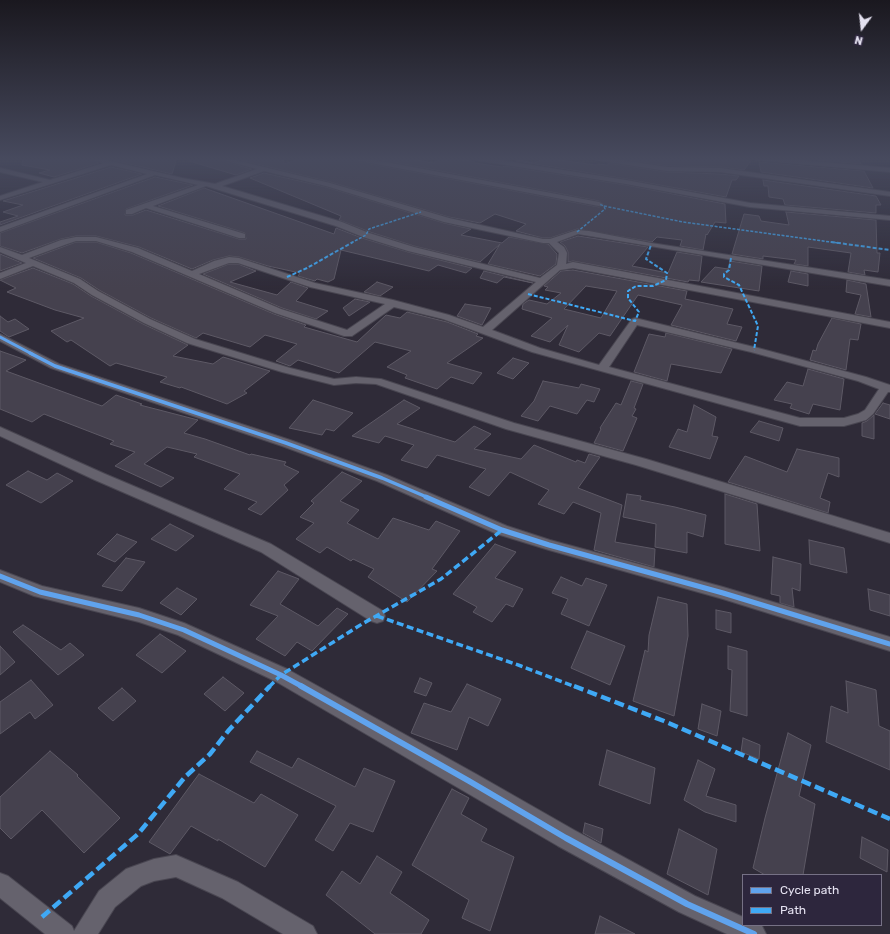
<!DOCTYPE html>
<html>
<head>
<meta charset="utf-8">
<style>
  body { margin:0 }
  #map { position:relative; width:890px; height:934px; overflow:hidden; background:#2f2b38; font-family:Rubik,sans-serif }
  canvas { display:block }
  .legend { position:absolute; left:742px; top:874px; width:140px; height:52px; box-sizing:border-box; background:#2d263d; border:1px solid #767185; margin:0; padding:5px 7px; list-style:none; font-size:12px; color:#e4e1f0 }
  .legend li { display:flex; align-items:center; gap:8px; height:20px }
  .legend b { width:20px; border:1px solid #767185 }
  .north { position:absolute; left:842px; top:8px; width:40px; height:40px; -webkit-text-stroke:3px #2d263d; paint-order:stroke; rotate:195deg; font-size:11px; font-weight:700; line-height:16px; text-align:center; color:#e4e1f0 }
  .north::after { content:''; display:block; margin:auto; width:14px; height:18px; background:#e4e1f0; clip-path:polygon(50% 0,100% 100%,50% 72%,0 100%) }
</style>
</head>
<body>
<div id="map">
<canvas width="890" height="934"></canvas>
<ul class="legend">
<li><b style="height:5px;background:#60a3ed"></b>Cycle path</li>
<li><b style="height:5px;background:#3fa9f5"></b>Path</li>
</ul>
<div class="north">N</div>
</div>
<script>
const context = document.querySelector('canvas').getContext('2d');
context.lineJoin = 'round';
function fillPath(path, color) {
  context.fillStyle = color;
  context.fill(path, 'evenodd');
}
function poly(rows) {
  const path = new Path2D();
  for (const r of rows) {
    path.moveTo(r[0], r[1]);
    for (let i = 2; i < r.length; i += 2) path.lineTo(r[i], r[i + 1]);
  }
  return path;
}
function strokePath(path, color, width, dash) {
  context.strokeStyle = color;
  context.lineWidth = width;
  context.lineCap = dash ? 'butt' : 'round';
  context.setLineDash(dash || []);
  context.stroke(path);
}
const building = poly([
  [23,158,86,158,99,163,54,177,39,173,50,170,22,165,23,158],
  [103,158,177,158,172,174,103,158],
  [190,158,215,158,216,159,252,169,236,175,189,161,190,158],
  [232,158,283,158,284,164,301,158,351,158,355,161,599,207,604,205,599,201,371,158,404,158,434,163,440,158,474,161,475,163,502,167,505,166,626,185,725,204,726,223,715,222,707,235,706,234,703,250,680,246,682,240,657,237,652,242,577,229,550,238,543,238,516,231,526,224,495,214,480,223,449,217,330,182,232,158],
  [545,158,596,165,598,164,608,165,608,163,667,172,720,174,739,176,736,180,732,180,726,197,626,179,516,161,519,160,534,163,545,158],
  [616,158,726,158,751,161,744,170,720,167,667,166,616,158],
  [791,158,858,158,861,164,791,158],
  [759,162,864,171,873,188,761,172,759,162],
  [111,167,142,174,0,225,0,222,18,216,3,212,23,205,3,201,111,167],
  [264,173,326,187,444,223,471,229,461,235,502,243,509,237,548,244,557,254,556,264,540,276,488,264,500,244,480,262,414,246,370,232,339,220,341,216,250,178,264,173],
  [155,177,193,185,126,209,125,215,133,215,146,210,239,239,246,239,245,233,158,206,204,188,334,234,336,228,362,238,408,252,472,268,466,273,438,265,429,271,341,250,334,279,328,282,317,279,315,281,298,276,300,273,268,266,239,257,229,256,213,260,192,269,139,247,96,236,76,236,61,239,22,253,0,246,0,233,155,177],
  [763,180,876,196,881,205,876,205,876,213,785,205,783,199,769,197,768,186,764,186,763,180],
  [786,212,876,220,877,253,880,253,878,272,864,270,865,275,848,272,851,253,808,247,808,266,794,264,796,260,763,256,763,259,732,254,744,214,759,216,761,221,789,225,786,212],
  [578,236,648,247,632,266,668,273,677,252,702,256,699,281,689,280,688,282,573,261,568,262,568,252,565,246,560,242,578,236],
  [76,242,96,242,131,253,274,314,306,325,304,327,357,342,386,315,400,318,407,312,447,322,478,334,476,336,483,338,447,363,482,373,473,384,451,377,437,389,405,378,407,375,387,367,411,351,375,342,339,373,298,360,290,366,276,361,297,344,265,335,250,347,203,333,196,338,151,318,99,290,81,278,33,258,76,242],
  [0,254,22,263,0,271,0,254],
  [730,261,762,266,759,291,701,282,715,267,728,269,730,261],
  [229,264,238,264,256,271,230,282,277,295,291,282,308,288,296,301,328,311,316,319,282,308,203,274,229,264],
  [33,268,73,284,91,296,143,324,188,345,173,356,213,364,223,357,270,371,244,391,247,393,227,404,181,387,180,388,160,382,167,377,116,363,110,366,71,340,67,342,51,331,84,318,55,310,7,292,16,288,0,280,33,268],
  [573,270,687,291,685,299,733,309,727,324,742,327,736,341,671,325,682,305,638,295,610,336,599,333,579,352,559,345,568,325,550,342,531,336,552,318,522,309,523,304,529,300,547,304,561,293,545,290,548,287,544,286,561,271,573,270],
  [586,286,617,291,601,318,564,309,586,286],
  [484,271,533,283,504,277,497,283,480,278,484,271],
  [791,271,808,274,808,286,788,282,791,271],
  [847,280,866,284,871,317,855,314,861,295,846,292,847,280],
  [377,282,393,287,380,296,364,292,377,282],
  [355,299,370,302,349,316,343,308,355,299],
  [465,304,491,308,482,325,457,316,465,304],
  [0,316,8,322,15,319,29,329,9,337,0,331,0,316],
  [832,318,861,324,858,340,850,339,846,370,810,360,813,350,816,351,818,344,832,318],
  [666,333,732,349,721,373,671,364,667,381,634,372,649,334,665,337,666,333],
  [0,351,26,360,6,371,102,406,116,395,142,404,140,405,198,420,184,433,205,439,250,455,251,454,286,462,284,465,299,472,284,485,288,490,261,515,248,509,257,502,224,489,240,474,194,457,197,454,167,447,144,464,174,478,161,487,115,466,135,452,110,444,114,441,44,414,32,422,0,409,0,351],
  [513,358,529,363,513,379,497,373,513,358],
  [808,369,844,379,840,410,813,404,809,414,790,408,792,404,774,400,787,382,803,386,808,369],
  [543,381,579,388,581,384,600,389,594,402,587,400,577,414,550,406,538,421,521,416,534,401,543,381],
  [631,381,643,384,634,408,636,409,632,416,637,418,623,451,594,443,601,429,600,428,616,403,621,405,631,381],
  [313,400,353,413,334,431,326,429,322,435,289,428,313,400],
  [404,400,420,408,397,424,455,442,474,426,491,434,474,449,521,459,534,445,576,462,577,460,585,463,589,454,600,457,578,488,622,505,615,542,655,549,654,567,594,550,601,513,573,502,564,514,538,504,549,490,510,472,489,496,469,487,486,469,437,455,427,468,401,460,414,445,385,436,379,443,352,436,404,400],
  [883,403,890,405,890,419,875,414,883,403],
  [694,405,716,417,712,436,718,437,710,459,669,447,678,429,687,432,694,405],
  [874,415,874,439,862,436,862,423,867,421,874,415],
  [759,421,783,428,779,441,750,432,759,421],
  [797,449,839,458,839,477,828,473,820,498,830,502,828,513,728,482,745,456,787,472,797,449],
  [28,471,47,480,57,473,73,481,41,503,6,485,28,471],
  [342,472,362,481,340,501,359,510,347,523,378,539,393,518,429,530,436,521,460,531,432,569,437,571,407,602,368,577,374,569,353,559,351,561,327,547,320,553,296,539,314,523,300,517,314,503,311,501,342,472],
  [627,494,641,496,640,500,675,507,706,515,703,537,687,532,687,553,655,547,656,524,623,517,627,494],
  [725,494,757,504,760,551,725,544,725,494],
  [170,524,194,536,176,551,151,539,170,524],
  [117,534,137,542,115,562,97,554,117,534],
  [809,540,844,548,847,573,810,564,809,540],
  [495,544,516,552,495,578,523,589,513,607,506,604,492,622,473,612,477,607,453,594,495,544],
  [773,557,801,564,800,591,792,588,794,607,780,603,780,596,771,594,773,557],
  [126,558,145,562,122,591,102,586,126,558],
  [278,571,299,579,280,604,318,626,337,608,348,614,312,651,297,642,285,656,256,639,278,616,250,605,278,571],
  [561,577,582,586,586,578,607,585,589,626,561,614,568,599,552,593,561,577],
  [177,588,197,599,181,615,160,603,177,588],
  [868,589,890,595,890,616,870,610,868,589],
  [658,597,687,604,688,636,674,716,633,701,645,650,648,652,649,635,658,597],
  [716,610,731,613,731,633,716,629,716,610],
  [23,625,61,650,70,643,84,655,58,675,13,632,23,625],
  [587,631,625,646,610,685,571,668,587,631],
  [160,634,186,651,162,673,136,655,160,634],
  [0,646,15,662,0,675,0,646],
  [728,646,747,651,747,716,730,711,732,670,728,669,728,646],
  [223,677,244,693,225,711,204,694,223,677],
  [420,678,432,683,426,696,414,692,420,678],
  [31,680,53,705,35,719,30,712,0,734,0,702,31,680],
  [846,681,876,690,879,726,890,731,890,770,826,742,831,706,848,713,846,681],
  [467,684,501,699,488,726,469,717,457,750,411,733,424,703,451,712,467,684],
  [122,688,136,701,113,721,98,708,122,688],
  [702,704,721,711,717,736,698,729,702,704],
  [788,733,811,745,799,796,815,804,803,875,765,875,753,868,765,818,788,733],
  [743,738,760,745,759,759,741,752,743,738],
  [607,750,655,768,650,804,599,785,607,750],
  [50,751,78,775,77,776,120,818,84,853,42,810,11,839,0,828,0,797,50,751],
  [257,751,292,768,298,758,355,787,364,768,395,781,373,832,350,823,333,851,315,840,336,806,250,762,257,751],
  [698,760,715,769,706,796,736,805,736,822,705,812,684,800,698,760],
  [199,774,254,803,261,794,298,815,265,867,218,839,218,841,191,826,170,854,149,842,199,774],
  [452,789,469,798,461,814,487,829,481,841,514,857,490,931,462,918,469,900,412,865,452,789],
  [585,823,603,829,601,843,583,833,585,823],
  [679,829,717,849,708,895,667,874,679,829],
  [862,837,888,850,887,872,860,858,862,837],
  [377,856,402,872,390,893,429,920,421,934,375,934,326,895,342,871,360,884,377,856],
  [600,916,635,934,595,934,600,916]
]);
fillPath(building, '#45414e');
strokePath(building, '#5d5965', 1);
const street = poly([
  [87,158,97,158,182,178,215,184,257,169,216,158,226,158,330,183,449,218,543,239,550,239,577,230,589,231,651,243,890,280,890,286,578,234,557,242,564,247,567,253,566,264,573,262,890,322,890,328,573,268,560,270,492,330,540,348,599,365,632,319,635,318,758,348,866,377,890,385,890,392,888,392,873,414,866,420,844,426,800,426,532,352,443,319,394,307,352,336,344,336,275,313,132,252,96,241,76,241,67,244,29,258,80,279,98,291,150,319,195,339,290,368,334,379,356,377,381,379,514,423,646,459,890,533,890,543,636,465,506,429,376,384,356,383,334,385,282,372,187,343,144,323,92,295,74,283,33,266,0,279,0,273,26,263,0,252,0,247,22,255,61,240,76,237,96,237,138,248,192,271,214,261,229,257,239,258,315,283,393,300,449,315,483,327,536,282,408,251,363,237,336,226,206,186,153,206,245,234,245,238,239,238,146,208,132,214,126,214,126,210,198,185,155,175,0,232,0,227,147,174,111,165,0,200,0,196,43,182,0,172,0,168,50,180,104,163,87,158],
  [264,171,326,186,444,222,543,243,549,243,559,253,557,265,540,278,414,247,369,233,342,222,222,186,264,171],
  [229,263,238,263,310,287,385,304,347,330,281,309,199,274,229,263],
  [637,325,751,352,858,381,879,389,865,410,858,414,844,418,800,418,609,367,637,325],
  [352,158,364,158,599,202,603,204,599,206,355,160,352,158],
  [472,158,486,158,626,180,750,203,890,216,890,220,750,207,626,184,475,160,472,158],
  [593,158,607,158,667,167,720,168,890,192,890,196,720,172,667,171,596,160,593,158],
  [753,158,775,158,890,168,890,172,756,160,753,158],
  [0,334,59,364,290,440,387,475,507,526,550,540,723,587,890,637,890,651,723,599,549,550,497,534,377,481,282,446,51,368,0,341,0,334],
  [0,427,105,474,271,544,383,611,385,616,383,621,377,623,371,621,261,552,95,480,0,436,0,427],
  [0,570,42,586,139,608,184,623,287,669,476,774,574,830,695,896,743,917,743,925,762,926,766,934,727,934,679,912,558,846,275,681,178,635,139,622,34,596,0,582,0,570],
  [176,855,238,882,313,926,317,934,283,934,222,898,176,877,154,881,141,886,115,907,98,934,45,934,0,898,0,873,8,876,72,926,74,931,99,891,126,869,154,859,176,855]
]);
strokePath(street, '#494651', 2);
fillPath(street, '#65626d');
strokePath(poly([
  [604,206,683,222,838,243],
  [577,232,605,209,604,206,599,204],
  [351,243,366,235,369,229,421,212]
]), '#3fa9f5', 1.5, [3, 1.5]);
strokePath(poly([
  [831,242,890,250],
  [731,258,729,270,724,274,724,277,739,285,758,326,754,350],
  [287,277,307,268,353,242],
  [528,294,635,321,639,312,628,298,628,291,636,286,653,286,666,280,667,273,646,259,651,245]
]), '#3fa9f5', 2, [4, 2]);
strokePath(poly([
  [377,616,521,666,576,687],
  [269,687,281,675,362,624,441,579,502,530]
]), '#3fa9f5', 3.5, [7, 3.5]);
strokePath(poly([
  [574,686,664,721,890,819],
  [42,917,138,834,185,777,210,754,229,730,270,686]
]), '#3fa9f5', 4.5, [10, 4.5]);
strokePath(poly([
  [0,337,32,354]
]), '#60a3ed', 3);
strokePath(poly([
  [30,353,55,366,286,443,382,478,429,498]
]), '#60a3ed', 3.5);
strokePath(poly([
  [426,497,502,530,549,545,723,593,890,644],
  [0,576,40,592,139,615,184,630,281,675,303,687]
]), '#60a3ed', 5);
strokePath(poly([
  [301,686,469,781,566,838,687,904,754,934]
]), '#60a3ed', 6);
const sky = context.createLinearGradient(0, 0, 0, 289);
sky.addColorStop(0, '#1a181f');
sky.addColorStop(0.55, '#474a5e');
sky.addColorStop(1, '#474a5e00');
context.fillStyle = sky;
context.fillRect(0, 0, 890, 289);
</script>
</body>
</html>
